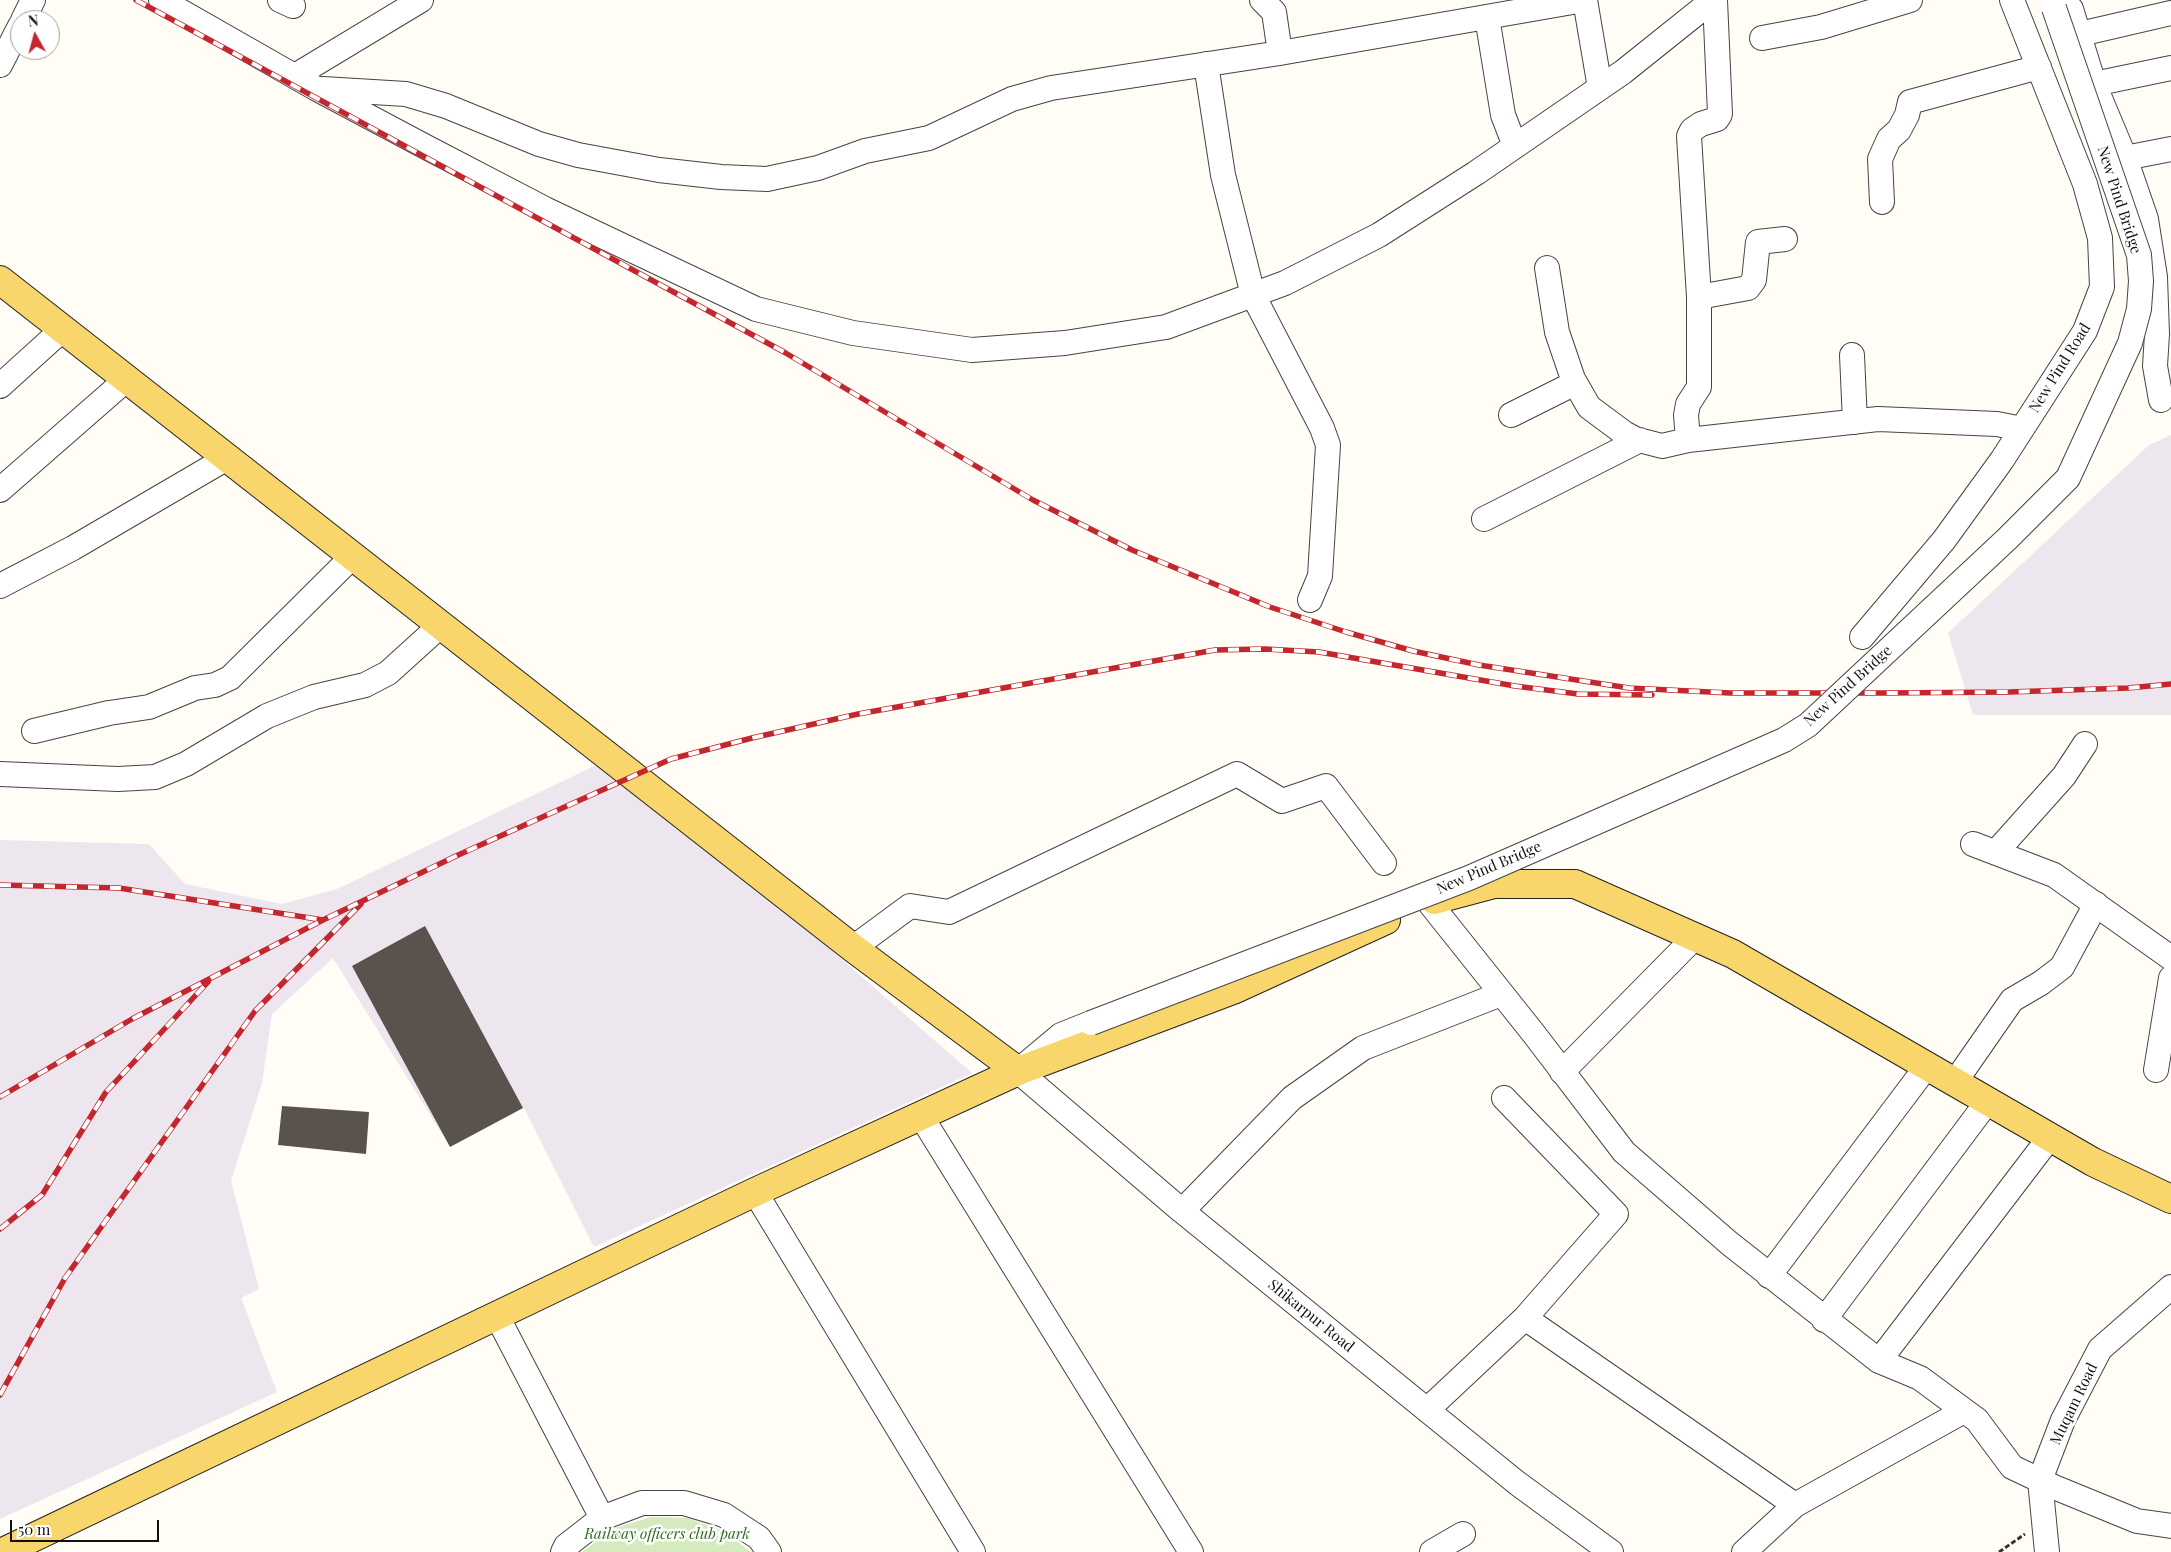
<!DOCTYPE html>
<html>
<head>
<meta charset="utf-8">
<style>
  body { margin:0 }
  #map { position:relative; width:2171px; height:1552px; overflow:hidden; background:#fffdf5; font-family:"Playfair Display",serif }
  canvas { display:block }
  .north { position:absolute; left:10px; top:10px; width:50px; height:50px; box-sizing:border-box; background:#fff; border:1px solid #a0a0a0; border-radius:50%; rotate:353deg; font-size:14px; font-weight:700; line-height:20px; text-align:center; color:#111 }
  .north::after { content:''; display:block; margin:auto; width:18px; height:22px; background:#c4262e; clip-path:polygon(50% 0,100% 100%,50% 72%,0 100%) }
  .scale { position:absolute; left:10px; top:1520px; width:149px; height:22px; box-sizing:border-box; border:2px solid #111; border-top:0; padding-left:6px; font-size:15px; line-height:18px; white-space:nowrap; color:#111; -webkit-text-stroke:4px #fff; paint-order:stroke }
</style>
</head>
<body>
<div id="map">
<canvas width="2171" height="1552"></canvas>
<div class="north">N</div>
<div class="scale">50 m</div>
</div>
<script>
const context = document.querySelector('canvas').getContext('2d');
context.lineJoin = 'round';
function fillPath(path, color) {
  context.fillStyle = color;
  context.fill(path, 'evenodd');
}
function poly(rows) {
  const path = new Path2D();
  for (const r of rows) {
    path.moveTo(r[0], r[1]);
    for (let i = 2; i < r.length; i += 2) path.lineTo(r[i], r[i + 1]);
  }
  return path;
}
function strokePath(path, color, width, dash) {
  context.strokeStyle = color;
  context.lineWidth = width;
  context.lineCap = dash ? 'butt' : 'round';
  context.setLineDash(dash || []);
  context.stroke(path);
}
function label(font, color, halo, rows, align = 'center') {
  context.font = font + ' "Playfair Display",serif';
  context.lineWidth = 5;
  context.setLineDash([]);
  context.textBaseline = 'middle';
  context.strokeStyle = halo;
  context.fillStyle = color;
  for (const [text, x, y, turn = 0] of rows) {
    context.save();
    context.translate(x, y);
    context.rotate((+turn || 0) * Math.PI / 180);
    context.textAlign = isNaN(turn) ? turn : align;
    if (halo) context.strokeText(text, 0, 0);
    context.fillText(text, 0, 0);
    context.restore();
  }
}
fillPath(poly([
  [2171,435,2171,715,1973,715,1948,633,2149,445],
  [611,758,972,1073,594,1247,524,1108,450,1147,333,958,272,1014,262,1083,231,1181,259,1289,241,1298,277,1392,0,1519,0,840,149,844,185,884,282,904,337,889]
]), '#eee6ef');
fillPath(poly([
  [651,1517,688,1518,723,1531,751,1552,582,1552,615,1528]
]), '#d5ebbd');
fillPath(poly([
  [425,926,523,1108,450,1147,352,966],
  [282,1106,369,1112,366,1154,278,1145]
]), '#5a524d');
const minor = poly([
  [161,0,317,89,428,148,545,209,756,309,853,333,972,350,1065,343,1166,327,1285,283,1379,235,1476,173,1623,72,1713,0],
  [280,0,293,6],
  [1262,0,1274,12,1280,53],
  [1585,0,1600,88],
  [2063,0,2071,9,2094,84,2125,158,2146,219,2155,277,2157,334,2155,366,2161,400],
  [1487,17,1503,115,1515,146],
  [23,20,33,0],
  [2080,34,2171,13],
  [1762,38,1821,27,1910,0],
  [1206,64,1223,175,1253,295,1322,428,1328,445,1320,576,1310,600],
  [0,65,20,26],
  [295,76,421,0],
  [2094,84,2171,68],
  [323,89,406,94,446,106,539,144,578,155,659,170,721,177,767,179,818,168,865,151,929,138,1012,99,1051,88,1280,53,1584,0],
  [2125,158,2171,149],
  [1882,202,1880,159,1889,139,1899,130,1907,115,1910,102,2039,67],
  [1547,268,1557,332,1573,379,1589,407,1624,433,1635,439,1662,446,1688,440,1878,419,1997,424,2022,429],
  [1699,297,1748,288,1754,280,1758,242,1785,239],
  [1852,355,1855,422],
  [0,386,63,329],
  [1511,415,1575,383],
  [1688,440,1686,415,1688,404,1699,387,1699,297,1689,136,1692,130,1701,124,1717,119,1720,114,1715,0],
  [0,490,127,379],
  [1484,519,1640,440],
  [0,586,73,548,227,458],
  [1862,637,1944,540,2002,460,2085,331,2102,287,2100,238,2085,184,2012,0],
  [34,731,109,713,149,707,195,688,215,685,230,678,353,556],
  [0,774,118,779,155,777,186,764,267,716,314,697,365,685,388,673,441,625],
  [1973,844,2054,875,2171,958],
  [1996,852,2064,776,2085,744],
  [1428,901,1534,1034,1624,1152,1729,1243,1879,1361,1920,1378,1977,1420,2012,1467,2054,1487,2137,1521,2171,1526],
  [853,948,910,906,949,912,1237,774,1282,801,1326,786,1384,863],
  [1091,1023,1061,1035,1018,1071,1182,1211,1427,1410,1517,1483,1611,1552],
  [2156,1070,2171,978],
  [1562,1072,1695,937],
  [1955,1082,2012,1000,2041,983,2062,967,2096,904],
  [1504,1098,1616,1214,1525,1318],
  [921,1116,1191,1552],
  [755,1192,973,1552],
  [1182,1211,1292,1098,1363,1048,1501,994],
  [1769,1276,1927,1066],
  [497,1316,602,1518],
  [1824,1320,1988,1101],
  [1879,1361,2050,1137],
  [1427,1410,1525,1318,1795,1505],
  [563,1552,566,1546,602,1518,642,1503,684,1503,724,1515,759,1538,769,1552],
  [1432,1552,1463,1534],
  [1744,1552,1795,1505,1964,1411],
  [2047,1552,2040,1480,2063,1420,2100,1349,2171,1287]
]);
const major = poly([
  [0,280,853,948,1018,1071],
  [1434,900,1494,884,1575,884,1733,954,2093,1162,2171,1199],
  [3,1552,755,1192,1018,1071,1233,990,1386,920]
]);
strokePath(minor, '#444', 26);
strokePath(major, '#222', 30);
strokePath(poly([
  [1999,1552,2025,1534]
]), '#333', 3, [5, 2.5]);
strokePath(minor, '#fff', 24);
strokePath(major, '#f9d66b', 28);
const rail = poly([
  [136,0,784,352,1033,500,1132,550,1270,607,1346,632,1413,651,1479,665,1629,688,1730,693,1886,693,2009,692,2128,688,2171,684],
  [0,885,119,888,323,920],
  [0,1097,132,1019,323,920,456,856,671,759,752,738,858,714,1215,650,1265,649,1319,652,1515,686,1578,694,1652,695],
  [0,1229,42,1195,106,1092,208,982],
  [0,1395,65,1278,255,1011,361,904]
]);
strokePath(rail, '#c4262e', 5.5);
strokePath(rail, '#fff', 4, [11]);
const minorBridge = poly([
  [1091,1023,1469,878,1784,740,1808,725,2007,539,2068,478,2130,343,2139,309,2141,281,2139,255,2054,8]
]);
strokePath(minorBridge, '#444', 26, []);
strokePath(minorBridge, '#fff', 24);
label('15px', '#111', '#fff', [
  ["New Pind Bridge",2119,200,72],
  ["New Pind Road",2060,368,-58],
  ["New Pind Bridge",1848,686,-42],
  ["New Pind Bridge",1489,868,-23],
  ["Shikarpur Road",1311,1316,39],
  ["Muqam Road",2074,1404,-64]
]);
label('italic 15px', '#2f6b1f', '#fff', [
  ["Railway officers club park",667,1534]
]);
</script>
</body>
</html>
